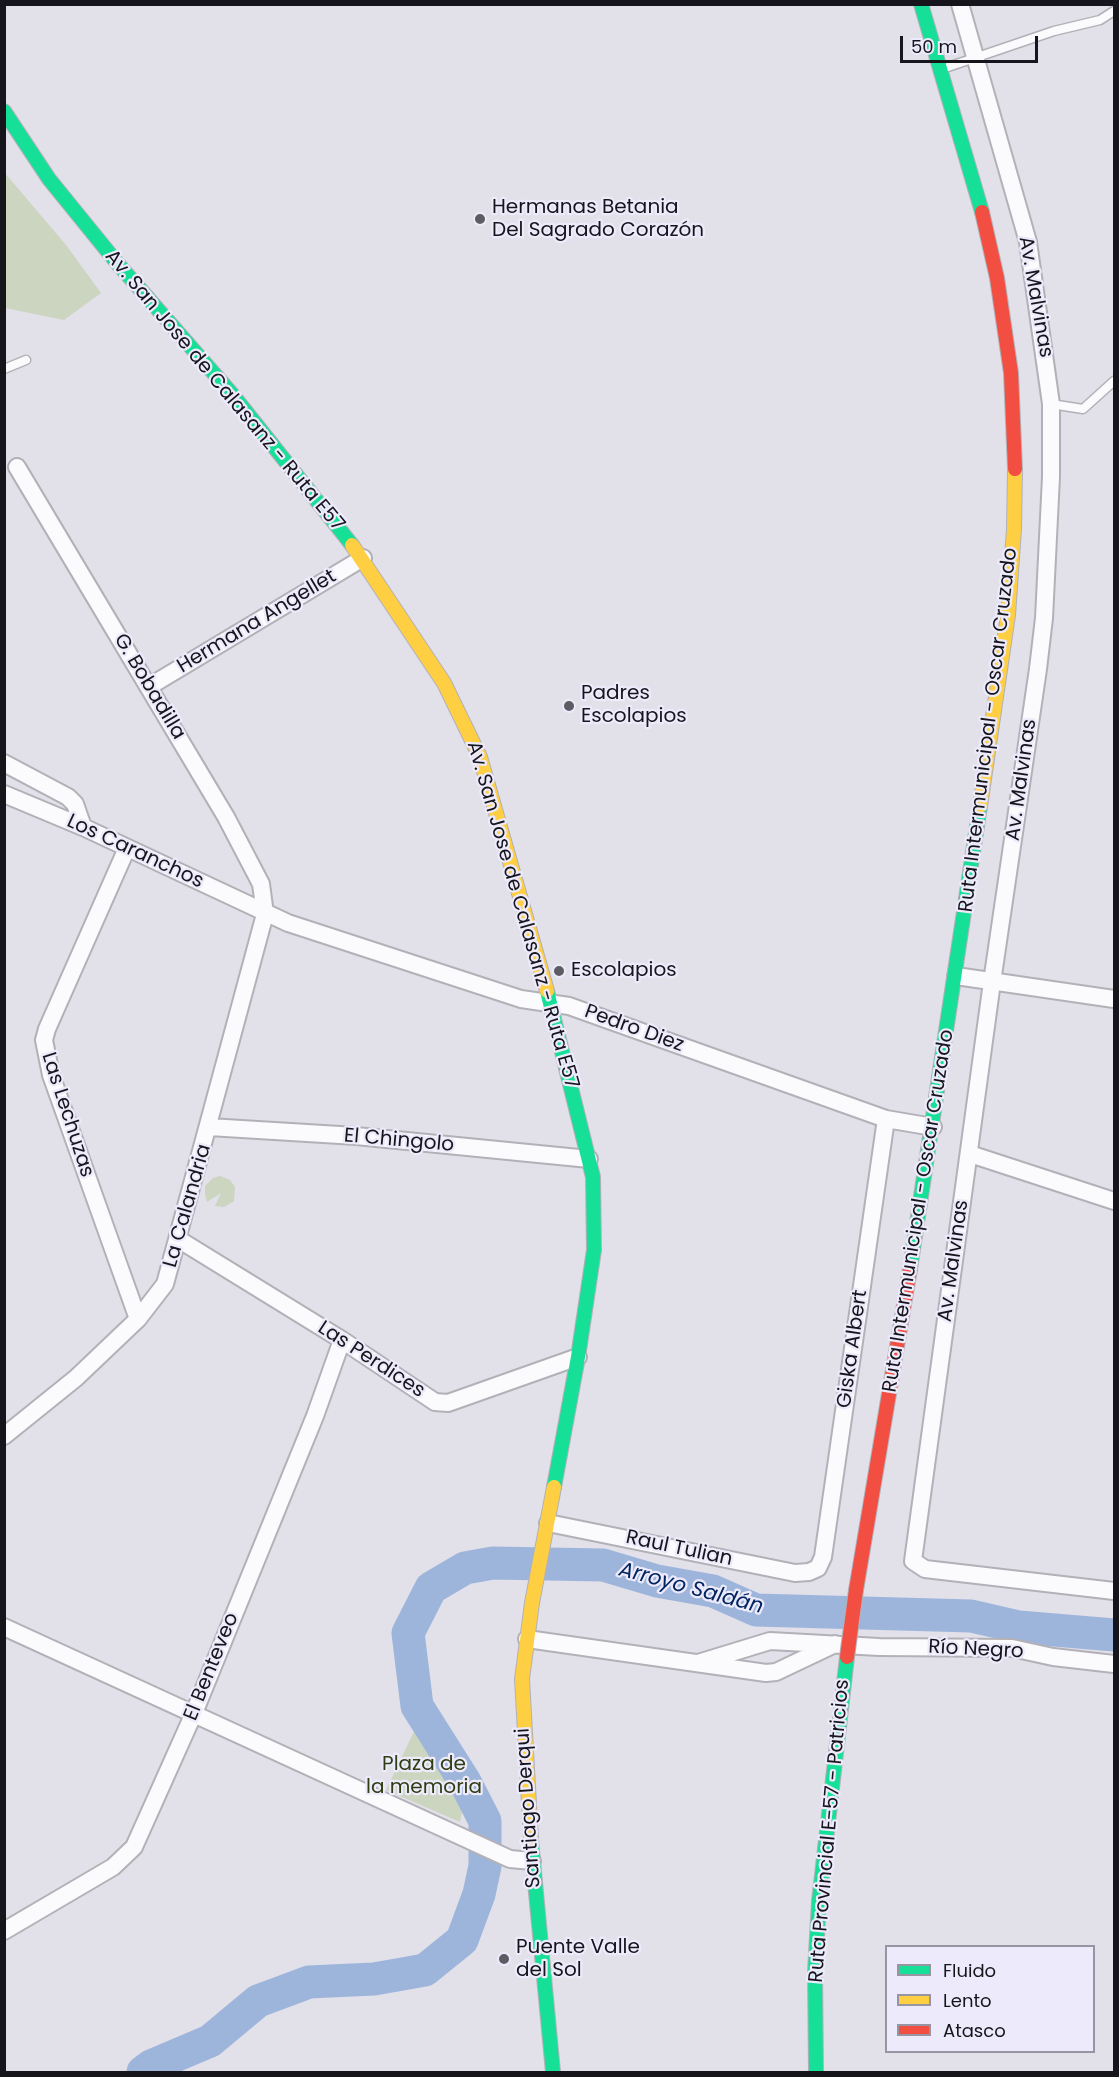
<!DOCTYPE html>
<html>
<head>
<meta charset="utf-8">
<style>
  body { margin:0 }
  #map { position:relative; width:1119px; height:2077px; overflow:hidden; background:#e2e0e9; font-family:Poppins,sans-serif }
  canvas { display:block }
  .frame { position:absolute; inset:0; border:6px solid #16151b; pointer-events:none }
  .legend { position:absolute; left:885px; top:1945px; width:210px; height:108px; box-sizing:border-box; background:#edeafb; border:2px solid #9795a1; margin:0; padding:8px 10px; list-style:none; font-size:18px; color:#16151b }
  .legend li { display:flex; align-items:center; gap:12px; height:30px }
  .legend b { width:30px; border:2px solid #9795a1 }
  .scale { position:absolute; left:900px; top:36px; width:138px; height:27px; box-sizing:border-box; border:3px solid #16151b; border-top:0; padding-left:8px; font-size:18px; line-height:21px; white-space:nowrap; color:#16151b; -webkit-text-stroke:4px #edeafb; paint-order:stroke }
</style>
</head>
<body>
<div id="map">
<canvas width="1119" height="2077"></canvas>
<div class="frame"></div>
<ul class="legend">
<li><b style="height:8px;background:#16e098"></b>Fluido</li>
<li><b style="height:8px;background:#ffcf43"></b>Lento</li>
<li><b style="height:8px;background:#f24e42"></b>Atasco</li>
</ul>
<div class="scale">50 m</div>
</div>
<script>
const context = document.querySelector('canvas').getContext('2d');
context.lineJoin = 'round';
function fillPath(path, color) {
  context.fillStyle = color;
  context.fill(path, 'evenodd');
}
function poly(rows) {
  const path = new Path2D();
  for (const r of rows) {
    path.moveTo(r[0], r[1]);
    for (let i = 2; i < r.length; i += 2) path.lineTo(r[i], r[i + 1]);
  }
  return path;
}
function strokePath(path, color, width, dash) {
  context.strokeStyle = color;
  context.lineWidth = width;
  context.lineCap = dash ? 'butt' : 'round';
  context.setLineDash(dash || []);
  context.stroke(path);
}
function label(font, color, halo, rows, align = 'center') {
  context.font = font + ' Poppins,sans-serif';
  context.lineWidth = 4.5;
  context.setLineDash([]);
  context.textBaseline = 'middle';
  context.strokeStyle = halo;
  context.fillStyle = color;
  for (const [text, x, y, turn = 0] of rows) {
    context.save();
    context.translate(x, y);
    context.rotate((+turn || 0) * Math.PI / 180);
    context.textAlign = isNaN(turn) ? turn : align;
    if (halo) context.strokeText(text, 0, 0);
    context.fillText(text, 0, 0);
    context.restore();
  }
}
fillPath(poly([
  [4,172,66,245,101,293,64,320,5,308],
  [220,1176,230,1180,235,1187,234,1201,224,1207,215,1206,221,1193,207,1202,205,1194,205,1186,213,1178],
  [420,1719,466,1792,460,1822,386,1790]
]), '#cbd5c0');
strokePath(poly([
  [143,2072,151,2066,210,2041,258,2001,309,1982,374,1979,425,1970,462,1940,479,1894,485,1866,485,1821,465,1782,417,1706,408,1633,431,1588,465,1568,493,1563,603,1565,657,1581,713,1591,756,1610,971,1616,1019,1627,1114,1635]
]), '#9eb5db', 33);
const lane = poly([
  [942,69,1054,31,1100,20,1114,11],
  [4,369,26,360],
  [1051,404,1083,409,1114,381]
]);
const street = poly([
  [960,4,1028,242,1051,404,1051,477,1044,618,1038,669,992,982,913,1561,925,1569,1114,1591],
  [150,686,363,558],
  [4,763,68,797,75,804,83,827],
  [4,794,83,827,288,923,521,999,569,1006,886,1119,933,1127],
  [127,848,47,1029,44,1040,51,1075,138,1319],
  [956,976,1114,999],
  [209,1127,356,1136,589,1159],
  [970,1154,1114,1201],
  [178,1239,342,1340,435,1402,448,1403,578,1357],
  [4,1436,76,1378,138,1319,165,1284,265,914,261,884,226,817,17,467],
  [548,1523,795,1573,809,1572,818,1568,823,1557,886,1119],
  [4,1627,510,1859,532,1861],
  [527,1639,766,1673,776,1672,835,1644],
  [698,1663,770,1641,879,1647,1012,1648,1053,1657,1114,1664],
  [4,1931,113,1867,134,1847,194,1713,315,1416,342,1340]
]);
const fast = poly([
  [921,4,982,212],
  [4,111,49,179,118,264,232,394,352,545],
  [547,991,593,1177,594,1250,578,1357,554,1487],
  [910,1269,980,806],
  [531,1840,553,2072],
  [816,2072,815,1972,819,1901,847,1657]
]);
const slow = poly([
  [352,545,444,683,480,757,547,991],
  [980,806,1008,615,1014,529,1015,469],
  [531,1840,522,1679,532,1603,554,1487]
]);
const jam = poly([
  [982,212,997,278,1011,373,1015,469],
  [856,1590,910,1269]
]);
strokePath(lane, '#b3b1b8', 11);
strokePath(street, '#b3b1b8', 20);
strokePath(fast, '#b3b1b8', 16);
strokePath(slow, '#b3b1b8', 16);
strokePath(jam, '#b3b1b8', 16);
strokePath(lane, '#fbfafc', 8);
strokePath(street, '#fbfafc', 16);
strokePath(fast, '#16e098', 14);
strokePath(slow, '#ffcf43', 14);
strokePath(jam, '#f24e42', 14);
const jamBridge = poly([
  [847,1657,856,1590]
]);
strokePath(jamBridge, '#b3b1b8', 16, []);
strokePath(jamBridge, '#f24e42', 14);
for (const [x, y, r, color] of [
  [480,219,6,"#5d5c63"],
  [569,706,6,"#5d5c63"],
  [559,971,6,"#5d5c63"],
  [504,1959,6,"#5d5c63"]
]) {
  const dot = new Path2D();
  dot.arc(x, y, r, 0, 2 * Math.PI);
  context.fillStyle = color;
  context.fill(dot);
  strokePath(dot, '#edeafb', 2);
}
label('20px', '#16151b', '#edeafb', [
  ["Hermanas Betania",492,208],
  ["Del Sagrado Corazón",492,231],
  ["Padres",581,694],
  ["Escolapios",581,717],
  ["Escolapios",571,971],
  ["Puente Valle",516,1948],
  ["del Sol",516,1971]
], 'left');
label('20px', '#16151b', '#edeafb', [
  ["Av. Malvinas",1035,297,80],
  ["Av. San Jose de Calasanz - Ruta E57",224,391,50],
  ["Hermana Angellet",257,622,-31],
  ["G. Bobadilla",149,687,59],
  ["Ruta Intermunicipal - Oscar Cruzado",989,730,-83],
  ["Av. Malvinas",1022,780,-82],
  ["Los Caranchos",135,852,25],
  ["Av. San Jose de Calasanz - Ruta E57",522,915,74],
  ["Pedro Diez",634,1029,20],
  ["Las Lechuzas",67,1115,72],
  ["El Chingolo",399,1141,5],
  ["La Calandria",188,1206,-74],
  ["Ruta Intermunicipal - Oscar Cruzado",919,1211,-81],
  ["Av. Malvinas",954,1261,-82],
  ["Giska Albert",853,1349,-82],
  ["Las Perdices",371,1360,33],
  ["Raul Tulian",679,1549,12],
  ["Río Negro",976,1650,3],
  ["El Benteveo",212,1667,-68],
  ["Santiago Derqui",529,1808,-94],
  ["Ruta Provincial E-57 - Patricios",830,1831,-85]
]);
label('20px', '#2f3e13', '#edeafb', [
  ["Plaza de",424,1765],
  ["la memoria",424,1788]
]);
label('italic 21px', '#002560', '#edeafb', [
  ["Arroyo Saldán",691,1589,15]
]);
</script>
</body>
</html>
